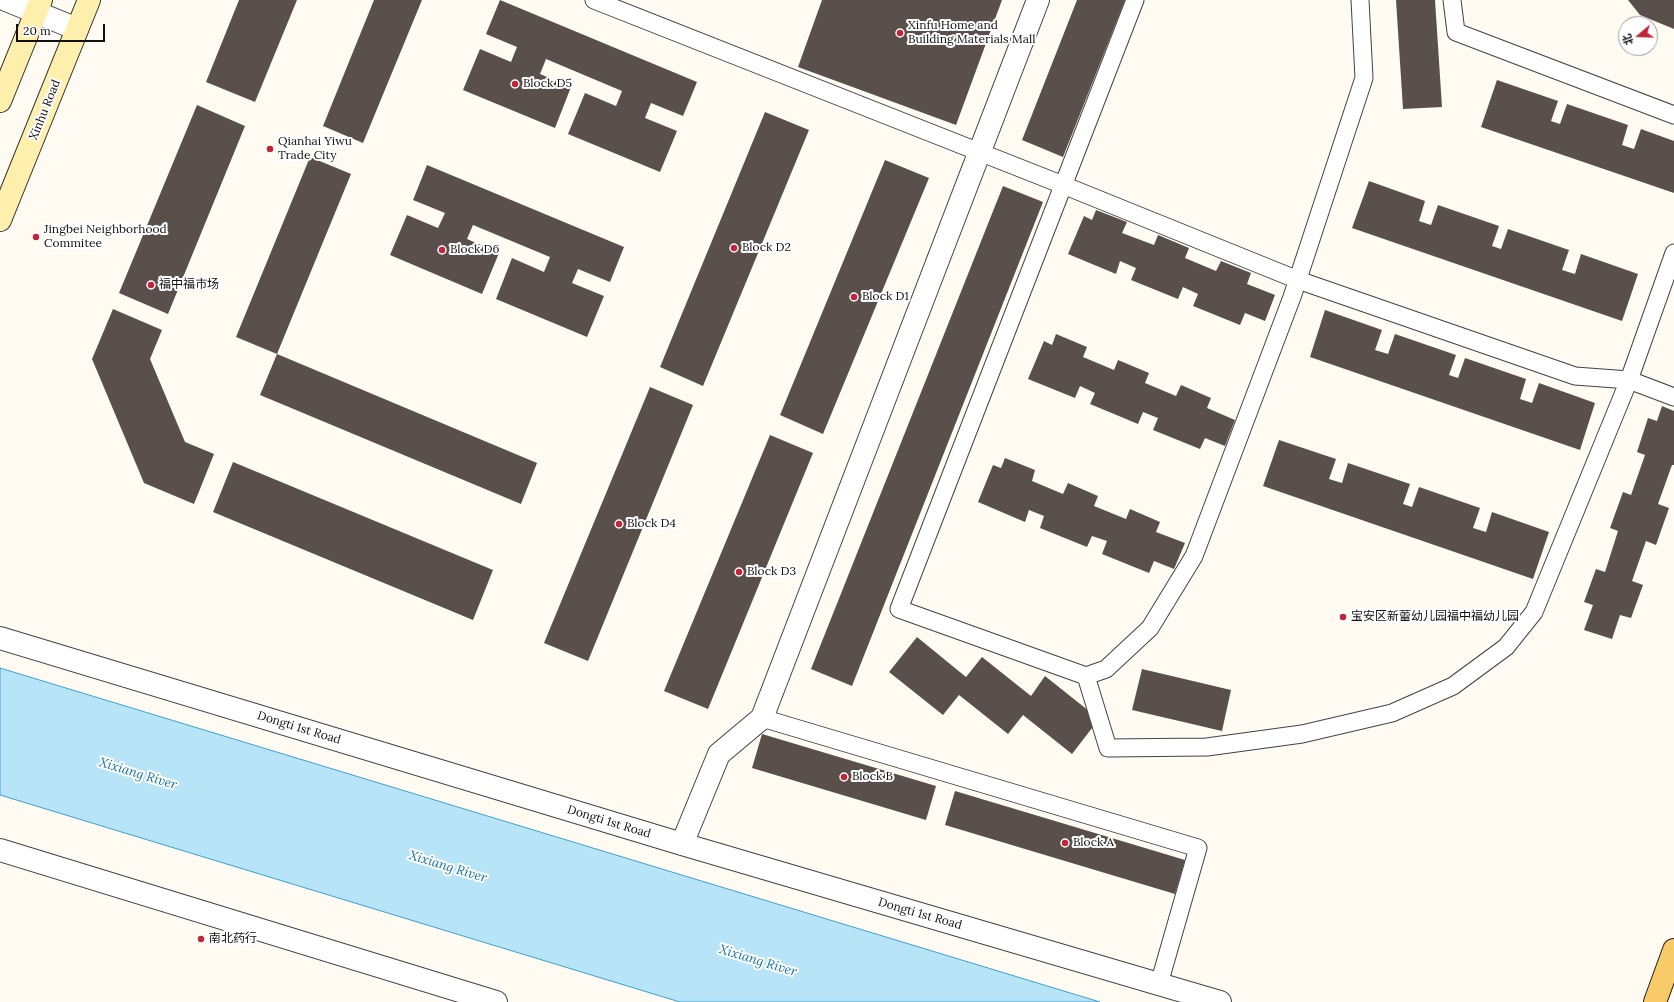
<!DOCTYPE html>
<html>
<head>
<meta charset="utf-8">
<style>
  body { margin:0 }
  #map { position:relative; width:1674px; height:1002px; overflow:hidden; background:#fffbf2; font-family:Lora,"Noto Sans SC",serif }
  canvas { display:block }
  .north { position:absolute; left:1618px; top:16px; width:40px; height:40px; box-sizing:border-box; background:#fff; border:1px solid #9f9f9f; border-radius:50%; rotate:251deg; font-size:11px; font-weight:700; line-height:16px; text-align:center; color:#101010 }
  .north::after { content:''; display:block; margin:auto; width:14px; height:18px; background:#c22539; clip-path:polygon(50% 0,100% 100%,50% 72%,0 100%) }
  .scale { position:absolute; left:16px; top:24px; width:89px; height:18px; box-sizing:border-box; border:2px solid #101010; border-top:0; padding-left:5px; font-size:12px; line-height:14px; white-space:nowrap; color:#101010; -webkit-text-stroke:3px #fff; paint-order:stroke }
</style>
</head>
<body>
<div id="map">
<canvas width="1674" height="1002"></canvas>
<div class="north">北</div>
<div class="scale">20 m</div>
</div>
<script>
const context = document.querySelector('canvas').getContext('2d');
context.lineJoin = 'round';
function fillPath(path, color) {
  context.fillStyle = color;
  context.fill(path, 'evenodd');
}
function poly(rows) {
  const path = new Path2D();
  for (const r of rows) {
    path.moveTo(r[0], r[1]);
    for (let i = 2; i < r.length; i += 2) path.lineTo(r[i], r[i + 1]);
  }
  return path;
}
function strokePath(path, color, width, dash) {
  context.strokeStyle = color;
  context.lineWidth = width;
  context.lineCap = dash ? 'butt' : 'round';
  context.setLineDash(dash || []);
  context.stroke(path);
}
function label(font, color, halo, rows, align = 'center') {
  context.font = font + ' Lora,"Noto Sans SC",serif';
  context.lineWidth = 4;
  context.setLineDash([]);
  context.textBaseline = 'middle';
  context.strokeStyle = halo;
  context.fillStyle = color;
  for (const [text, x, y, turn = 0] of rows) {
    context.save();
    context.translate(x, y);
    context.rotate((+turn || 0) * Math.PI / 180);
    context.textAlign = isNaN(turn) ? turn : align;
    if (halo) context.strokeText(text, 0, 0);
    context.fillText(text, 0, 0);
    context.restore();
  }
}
const water = poly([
  [0,668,1100,1002,680,1002,0,795,0,668]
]);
fillPath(water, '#b7e4f7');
strokePath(water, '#3da0cf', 1);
fillPath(poly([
  [239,0,297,0,255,102,206,82],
  [374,0,422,0,363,143,323,126],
  [500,0,697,82,683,116,651,103,645,118,677,131,660,172,568,134,585,93,616,106,622,91,546,59,540,74,571,87,555,128,463,90,480,49,511,62,517,47,486,34],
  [822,0,1002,0,956,125,798,67],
  [1077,0,1125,0,1063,157,1022,140],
  [1396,0,1435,0,1442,107,1403,109],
  [1628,0,1674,0,1674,29,1640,15],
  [1497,80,1558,101,1551,121,1560,124,1567,104,1628,125,1622,145,1634,149,1641,129,1674,141,1674,193,1481,127],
  [197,105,245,126,168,314,119,293],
  [765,112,809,130,703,386,660,367],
  [310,157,351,174,277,354,236,337],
  [885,160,929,178,823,434,780,415],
  [427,165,624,247,610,282,578,269,572,283,604,296,587,337,496,299,512,258,544,272,550,257,473,225,467,239,499,253,482,294,390,255,407,215,438,228,445,213,413,200],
  [1369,181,1425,201,1419,221,1431,225,1438,205,1499,226,1492,246,1501,249,1508,229,1569,250,1562,270,1575,274,1581,254,1638,274,1622,321,1352,228],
  [1003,186,1043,202,852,686,811,669],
  [1096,210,1127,222,1122,233,1154,245,1158,235,1189,248,1185,258,1216,271,1221,261,1251,273,1247,284,1275,295,1265,321,1245,313,1240,325,1193,306,1198,294,1183,287,1178,299,1131,280,1136,268,1120,261,1116,274,1068,254,1084,216,1092,220],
  [113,309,162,330,150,359,185,442,214,454,194,504,144,483,92,359],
  [1325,310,1382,330,1375,350,1388,354,1395,334,1456,355,1449,375,1458,378,1465,358,1526,379,1520,399,1532,403,1539,383,1595,403,1580,450,1310,357],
  [1056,334,1087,347,1083,357,1114,370,1118,360,1149,373,1145,383,1176,396,1181,385,1211,398,1207,408,1235,420,1225,446,1205,438,1200,449,1153,430,1158,418,1143,412,1138,424,1090,404,1095,393,1080,386,1075,398,1028,379,1044,341,1052,345],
  [277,354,537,463,521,504,260,395],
  [650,387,693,405,588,661,544,643],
  [1662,406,1674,411,1674,465,1672,465,1658,504,1669,508,1656,545,1646,541,1632,581,1643,585,1631,618,1620,615,1612,639,1584,630,1593,605,1584,602,1596,569,1605,572,1618,531,1610,528,1623,492,1631,495,1645,455,1637,452,1648,418,1657,421],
  [770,435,813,453,708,709,664,691],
  [1279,440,1336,459,1329,479,1342,483,1348,463,1410,484,1403,504,1412,507,1419,487,1480,508,1473,528,1486,532,1492,512,1549,532,1533,579,1263,486],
  [1005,458,1035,470,1032,481,1063,494,1068,483,1098,496,1094,506,1126,519,1130,509,1160,522,1156,532,1185,543,1174,569,1154,561,1149,573,1102,554,1107,541,1092,536,1087,547,1040,528,1044,516,1029,510,1025,522,978,502,993,465,1001,468],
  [233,462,493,570,473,620,213,512],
  [917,637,966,677,982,657,1031,696,1045,676,1099,719,1072,754,1023,715,1008,734,959,695,943,715,889,672],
  [1142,669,1231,690,1222,731,1132,710],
  [762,734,936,786,926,820,752,768],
  [955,791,1185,860,1175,894,945,825]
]), '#59504c');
const lane = poly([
  [594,0,1063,185,1298,280,1575,376,1629,380,1674,397],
  [1135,0,899,609,1086,676,1106,669,1150,628,1194,556,1292,297,1364,78,1360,0],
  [1452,0,1456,32,1674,115],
  [1086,676,1108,748,1207,747,1302,734,1392,713,1453,686,1506,647,1534,612,1629,380,1674,253],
  [762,718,1198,848,1159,984]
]);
const street = poly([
  [6,0,77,29],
  [0,638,682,844,1220,1002],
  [682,844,719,754,762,718,1038,0],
  [0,850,496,1002]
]);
const secondary = poly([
  [0,101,41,0],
  [0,220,89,0]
]);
const primary = poly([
  [1655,1002,1674,950]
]);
strokePath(lane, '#434343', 19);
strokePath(street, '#434343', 24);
strokePath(secondary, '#323232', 24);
strokePath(primary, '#212121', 24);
strokePath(lane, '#fff', 17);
strokePath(street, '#fff', 22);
strokePath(secondary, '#ffefad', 22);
strokePath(primary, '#f9ca68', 22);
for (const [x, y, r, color] of [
  [900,33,4,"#c22539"],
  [515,84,4,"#c22539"],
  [270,149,4,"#c22539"],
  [36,237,4,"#c22539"],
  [734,248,4,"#c22539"],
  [442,250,4,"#c22539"],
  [151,285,4,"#c22539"],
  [854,297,4,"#c22539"],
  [619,524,4,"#c22539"],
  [739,572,4,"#c22539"],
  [1343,617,4,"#c22539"],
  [844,777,4,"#c22539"],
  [1065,843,4,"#c22539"],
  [201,939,4,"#c22539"]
]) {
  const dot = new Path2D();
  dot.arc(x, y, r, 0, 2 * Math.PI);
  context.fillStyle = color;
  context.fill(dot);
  strokePath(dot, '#fff', 1.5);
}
label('12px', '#101010', '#fff', [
  ["Xinfu Home and",908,26],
  ["Building Materials Mall",908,40],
  ["Block D5",523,84],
  ["Qianhai Yiwu",278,142],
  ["Trade City",278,156],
  ["Jingbei Neighborhood",44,230],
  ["Commitee",44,244],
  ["Block D2",742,248],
  ["Block D6",450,250],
  ["福中福市场",159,285],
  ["Block D1",862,297],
  ["Block D4",627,524],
  ["Block D3",747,572],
  ["宝安区新蕾幼儿园福中福幼儿园",1351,617],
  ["Block B",852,777],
  ["Block A",1073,843],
  ["南北药行",209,939]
], 'left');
label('12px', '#101010', '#fff', [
  ["Xinhu Road",45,110,-68],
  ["Dongti 1st Road",299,728,17],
  ["Dongti 1st Road",609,822,17],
  ["Dongti 1st Road",920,914,16]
]);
label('italic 13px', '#1672a4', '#fff', [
  ["Xixiang River",138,774,17],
  ["Xixiang River",448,867,17],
  ["Xixiang River",758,961,17]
]);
</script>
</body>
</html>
